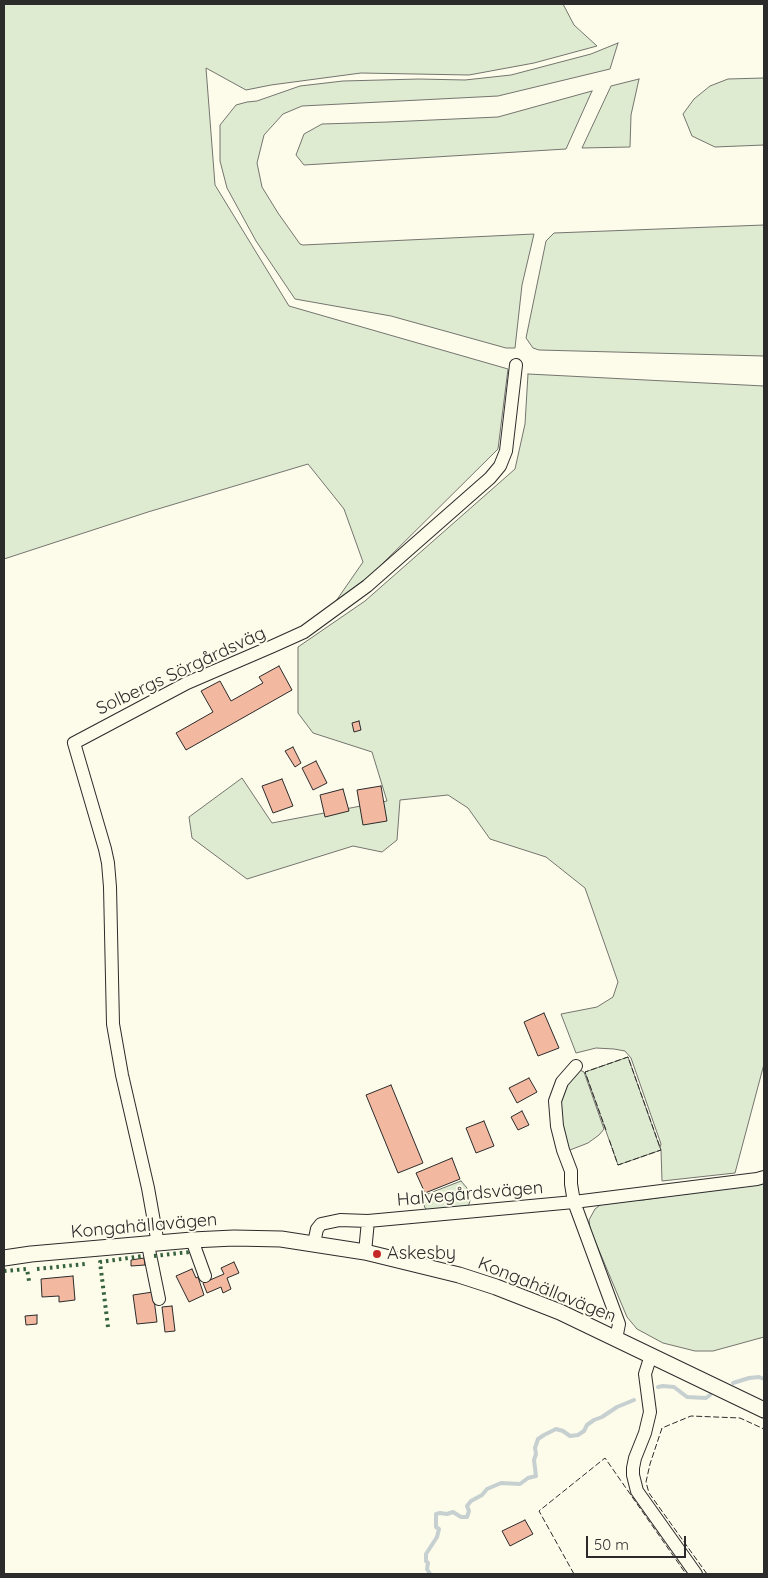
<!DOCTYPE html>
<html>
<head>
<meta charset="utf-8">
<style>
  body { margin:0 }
  #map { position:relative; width:768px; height:1578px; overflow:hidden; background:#fdfbea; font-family:Quicksand,sans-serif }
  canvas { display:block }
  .frame { position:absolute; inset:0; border:5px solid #2b2b2b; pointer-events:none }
  .scale { position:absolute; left:586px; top:1536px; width:100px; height:22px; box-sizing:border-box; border:2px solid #2b2b2b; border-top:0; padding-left:6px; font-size:15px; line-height:18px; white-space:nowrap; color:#2b2b2b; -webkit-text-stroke:4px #fdfbea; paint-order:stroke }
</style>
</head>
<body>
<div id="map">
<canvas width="768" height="1578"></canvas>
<div class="frame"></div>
<div class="scale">50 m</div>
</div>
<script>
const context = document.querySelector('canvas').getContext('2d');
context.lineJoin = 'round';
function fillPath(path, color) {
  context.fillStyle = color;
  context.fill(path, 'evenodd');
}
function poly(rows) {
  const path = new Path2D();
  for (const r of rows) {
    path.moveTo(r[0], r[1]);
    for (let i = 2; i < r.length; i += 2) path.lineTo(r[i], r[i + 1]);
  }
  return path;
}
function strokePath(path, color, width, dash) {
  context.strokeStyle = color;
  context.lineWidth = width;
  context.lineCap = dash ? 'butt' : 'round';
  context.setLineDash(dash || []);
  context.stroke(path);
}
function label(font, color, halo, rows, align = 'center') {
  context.font = font + ' Quicksand,sans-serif';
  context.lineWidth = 4;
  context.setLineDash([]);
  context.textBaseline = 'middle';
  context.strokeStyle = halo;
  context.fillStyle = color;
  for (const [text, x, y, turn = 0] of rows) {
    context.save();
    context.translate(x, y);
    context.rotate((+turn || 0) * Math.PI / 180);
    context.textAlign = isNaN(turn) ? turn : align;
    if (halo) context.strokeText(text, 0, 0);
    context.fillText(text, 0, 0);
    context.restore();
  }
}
const green = poly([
  [4,4,563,4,574,25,597,46,534,63,469,75,361,73,271,85,246,90,206,68,215,185,289,306,508,369,498,449,371,575,336,601,363,562,344,509,308,464,148,512,4,559,4,4],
  [618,43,610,69,498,96,302,106,283,114,264,135,257,163,262,187,278,213,300,244,303,245,534,234,522,285,515,348,506,348,391,316,295,299,256,241,227,188,220,161,220,125,236,105,247,102,257,101,300,86,343,81,419,79,465,80,511,75,591,54,618,43],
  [764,78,764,145,715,147,692,136,683,114,694,99,710,86,728,79,764,78],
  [639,79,631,115,630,147,582,148,611,86,639,79],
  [592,91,566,149,304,165,296,155,304,134,322,124,388,122,498,117,592,91],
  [764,225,764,356,539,350,533,348,526,338,546,241,554,233,764,225],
  [528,374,764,386,764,1064,735,1173,662,1181,661,1150,618,1165,585,1072,628,1057,660,1148,661,1144,631,1058,625,1051,614,1049,596,1048,576,1053,561,1014,597,1007,613,997,618,982,585,888,546,857,490,839,468,808,448,795,400,800,397,840,382,852,353,846,247,879,192,838,189,817,242,778,272,823,387,801,372,752,313,733,298,713,298,647,365,601,515,469,525,424,528,374],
  [580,1070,584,1072,604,1129,599,1135,588,1143,570,1150,568,1150,559,1113,561,1097,567,1085,580,1070],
  [461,1181,467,1188,470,1201,468,1207,430,1212,425,1208,423,1201,425,1195,461,1181],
  [764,1182,764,1337,713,1351,695,1351,663,1343,637,1329,627,1317,590,1229,589,1220,595,1209,604,1202,643,1200,764,1182]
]);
fillPath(green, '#deebd1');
strokePath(green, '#74746e', 1);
strokePath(poly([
  [733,1383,749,1378,759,1377,764,1379],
  [658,1387,663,1386,674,1387,687,1397,706,1398,710,1395],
  [430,1574,427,1569,428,1563,426,1561,426,1554,437,1537,439,1529,436,1527,436,1514,440,1513,447,1514,453,1512,461,1517,467,1517,469,1511,467,1506,471,1501,482,1495,487,1489,501,1483,520,1484,528,1478,536,1476,534,1460,536,1454,535,1448,538,1439,544,1435,556,1429,563,1431,570,1436,578,1435,584,1431,587,1425,594,1420,602,1417,617,1407,634,1400]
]), '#c7d0d0', 4);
const building = poly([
  [279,666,292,690,186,750,176,733,213,712,201,691,220,681,231,701,263,683,259,677,279,666],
  [359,721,361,730,354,732,352,723,359,721],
  [293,747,301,763,295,767,285,751,293,747],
  [316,761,327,783,313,790,302,768,316,761],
  [282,779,293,806,273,813,262,786,282,779],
  [381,786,387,821,363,825,357,790,381,786],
  [343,789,349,811,325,817,320,795,343,789],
  [544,1013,559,1048,538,1056,524,1022,544,1013],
  [529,1078,537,1092,517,1103,509,1088,529,1078],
  [391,1085,423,1163,398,1173,366,1095,391,1085],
  [522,1111,529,1125,518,1130,511,1117,522,1111],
  [484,1121,494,1146,476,1153,466,1128,484,1121],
  [452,1158,460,1179,425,1193,416,1173,452,1158],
  [144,1258,145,1265,131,1266,131,1260,144,1258],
  [234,1262,239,1273,227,1278,231,1289,223,1293,221,1287,207,1293,203,1283,224,1274,221,1268,234,1262],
  [192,1269,196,1278,198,1277,204,1295,189,1302,176,1276,192,1269],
  [73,1276,75,1300,59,1302,59,1296,42,1297,41,1279,73,1276],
  [153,1292,157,1322,137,1324,133,1295,153,1292],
  [172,1306,175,1331,165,1332,162,1307,172,1306],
  [37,1315,37,1324,26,1325,25,1316,37,1315],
  [525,1520,533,1534,510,1546,502,1531,525,1520]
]);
fillPath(building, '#f2b8a0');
strokePath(building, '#2b2b2b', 1);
const minor = poly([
  [576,1066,562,1082,555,1101,557,1126,563,1150,571,1171,571,1184,574,1202,619,1324,616,1339],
  [368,1221,574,1202,757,1179,764,1177],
  [192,1240,205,1276],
  [314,1243,317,1229,321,1224,340,1220,368,1221,365,1252],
  [158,1244,148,1188,122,1075,113,1024,110,887,108,863,105,849,74,743,187,683,273,646,304,632,367,586,490,478,500,466,506,451,516,365],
  [148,1245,159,1299],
  [651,1355,645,1374,650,1412,645,1433,635,1458,633,1468,633,1475,637,1491,696,1574]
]);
const tertiary = poly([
  [4,1258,31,1254,192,1240,234,1238,281,1239,365,1252,459,1275,496,1287,560,1312,764,1410]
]);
strokePath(minor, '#2b2b2b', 14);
strokePath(tertiary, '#2b2b2b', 17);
strokePath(minor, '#fdfbea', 12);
strokePath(tertiary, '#fdfbea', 15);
strokePath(poly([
  [154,1256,190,1252],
  [37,1269,85,1264],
  [4,1271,27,1269,29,1281],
  [108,1327,100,1262,143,1256]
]), '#34623c', 4, [2.5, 4]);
strokePath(poly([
  [606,1130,585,1072,628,1057,661,1150,618,1165,609,1139],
  [574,1574,539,1511,605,1458,686,1574],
  [707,1574,649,1493,646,1482,650,1464,662,1428,691,1416,740,1418,764,1429]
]), '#2b2b2b', 1, [6, 2.5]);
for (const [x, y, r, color] of [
  [377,1254,5,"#c62828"]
]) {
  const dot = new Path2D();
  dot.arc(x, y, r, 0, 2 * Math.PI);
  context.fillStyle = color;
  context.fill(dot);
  strokePath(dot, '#fdfbea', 2);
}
label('18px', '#2b2b2b', '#fdfbea', [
  ["Solbergs Sörgårdsväg",181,671,-25],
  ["Halvegårdsvägen",470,1194,-5],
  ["Kongahällavägen",144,1226,-5],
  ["Kongahällavägen",547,1290,22]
]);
label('18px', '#2b2b2b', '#fdfbea', [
  ["Askesby",387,1254]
], 'left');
</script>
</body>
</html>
